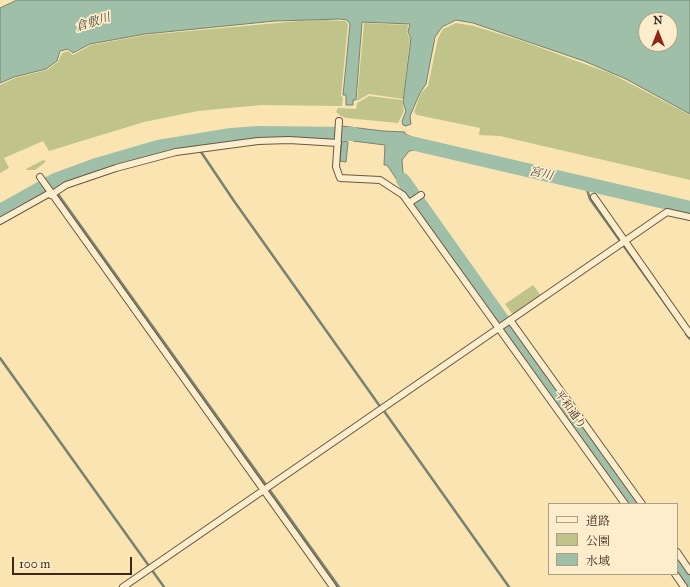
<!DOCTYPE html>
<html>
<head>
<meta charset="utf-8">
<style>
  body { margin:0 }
  #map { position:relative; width:690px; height:587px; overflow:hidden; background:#fae4b2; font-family:"IM FELL Great Primer","Noto Serif JP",serif }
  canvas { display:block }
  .legend { position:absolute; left:548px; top:503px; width:130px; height:72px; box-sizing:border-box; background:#fcedcd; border:1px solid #af9e87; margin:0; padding:5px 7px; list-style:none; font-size:12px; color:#3b271d }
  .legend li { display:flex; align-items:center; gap:8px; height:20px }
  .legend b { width:20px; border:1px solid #af9e87 }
  .north { position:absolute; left:638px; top:12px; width:40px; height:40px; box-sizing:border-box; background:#fcedcd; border:1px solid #af9e87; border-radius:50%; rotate:0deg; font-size:11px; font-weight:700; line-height:16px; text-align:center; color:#3b271d }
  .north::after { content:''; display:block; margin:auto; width:14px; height:18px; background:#8f2418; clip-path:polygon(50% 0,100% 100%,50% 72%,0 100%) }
  .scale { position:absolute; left:12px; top:557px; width:120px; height:18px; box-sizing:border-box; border:2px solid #3b271d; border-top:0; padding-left:5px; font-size:12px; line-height:14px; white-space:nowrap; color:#3b271d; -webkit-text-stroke:3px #fcedcd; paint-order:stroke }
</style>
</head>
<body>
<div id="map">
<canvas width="690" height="587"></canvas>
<ul class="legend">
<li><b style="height:5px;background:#fcedcd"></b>道路</li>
<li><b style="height:11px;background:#c0c48b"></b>公園</li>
<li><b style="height:11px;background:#9fbfa8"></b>水域</li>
</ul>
<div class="north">N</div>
<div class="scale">100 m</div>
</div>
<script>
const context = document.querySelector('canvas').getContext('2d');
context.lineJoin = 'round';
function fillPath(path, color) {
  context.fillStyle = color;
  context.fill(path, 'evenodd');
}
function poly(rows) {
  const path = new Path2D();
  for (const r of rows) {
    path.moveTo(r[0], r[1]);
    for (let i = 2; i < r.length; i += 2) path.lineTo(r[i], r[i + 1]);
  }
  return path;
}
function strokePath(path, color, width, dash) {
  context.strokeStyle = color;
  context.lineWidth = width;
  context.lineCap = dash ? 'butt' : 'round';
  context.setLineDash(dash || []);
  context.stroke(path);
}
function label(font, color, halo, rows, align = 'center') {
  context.font = font + ' "IM FELL Great Primer","Noto Serif JP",serif';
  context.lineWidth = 3.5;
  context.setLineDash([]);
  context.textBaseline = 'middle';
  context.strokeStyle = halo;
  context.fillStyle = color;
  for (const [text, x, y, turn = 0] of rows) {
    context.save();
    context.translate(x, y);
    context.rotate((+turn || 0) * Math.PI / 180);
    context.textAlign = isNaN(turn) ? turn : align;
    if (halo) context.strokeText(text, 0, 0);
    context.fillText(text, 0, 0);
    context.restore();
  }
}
fillPath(poly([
  [326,20,345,21,348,24,341,96,343,97,342,106,261,105,198,111,144,122,49,151,43,141,4,158,9,168,0,173,0,85,15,78,47,70,58,62,62,53,68,51,73,55,91,45,146,35,299,21],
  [364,23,408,25,407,33,410,38,403,99,369,94,357,101],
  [456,23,474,26,522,41,612,74,690,115,690,180,500,136,479,135,480,128,417,115,414,112,421,93,428,86,438,38,443,29],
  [369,96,402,100,404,111,398,123,346,118,341,116,336,112,338,108,356,109,357,103],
  [43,160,46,161,43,164,35,170,27,170,26,169],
  [533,285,542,297,514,316,505,304]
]), '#c0c48b');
const water = poly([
  [17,0,690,0,690,114,626,79,584,61,473,23,456,20,442,27,435,37,426,84,420,93,410,116,411,124,406,126,403,125,402,121,406,111,403,102,411,38,408,32,410,24,362,22,356,100,353,100,353,105,346,105,346,95,343,95,350,24,347,20,340,19,275,21,145,34,90,44,73,53,68,49,60,51,57,61,46,69,14,77,0,83,0,8,17,0],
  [646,20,670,20,670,44,646,44,646,20],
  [342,126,383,131,405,132,405,134,417,139,415,150,409,151,402,160,403,173,418,193,410,199,387,165,384,165,385,145,353,141,350,138,341,138,342,126],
  [342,141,348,142,346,162,340,161,342,141]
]);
fillPath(water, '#9fbfa8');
strokePath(water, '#778270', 1);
strokePath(poly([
  [193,140,234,201,379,405],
  [50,183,339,587],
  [585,183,590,199,684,330],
  [686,334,690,339],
  [0,358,164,587],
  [384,411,509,587]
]), '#778270', 2.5);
strokePath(poly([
  [398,140,690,208],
  [403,180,633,504],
  [0,211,55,180,93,166,158,147,231,135,258,133,354,134],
  [677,565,690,583]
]), '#9fbfa8', 14);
const minor = poly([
  [339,121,336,167,340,178,380,180,403,195,625,504],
  [40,177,333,587],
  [51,195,66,185,116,168,176,152,258,141,289,140,338,143],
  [594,197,690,334],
  [409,203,421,195],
  [0,221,50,193],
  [510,320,642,504],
  [677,552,690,571],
  [675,574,684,587],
  [123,587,667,212,690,217]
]);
strokePath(minor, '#6b5642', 8);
strokePath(minor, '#fcedcd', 6);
label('11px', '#3b271d', '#fcedcd', [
  ["平和通り",570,410,54]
]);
label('italic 12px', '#544d40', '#fcedcd', [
  ["倉敷川",93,23,-17],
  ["宮川",541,174,13]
]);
</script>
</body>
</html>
